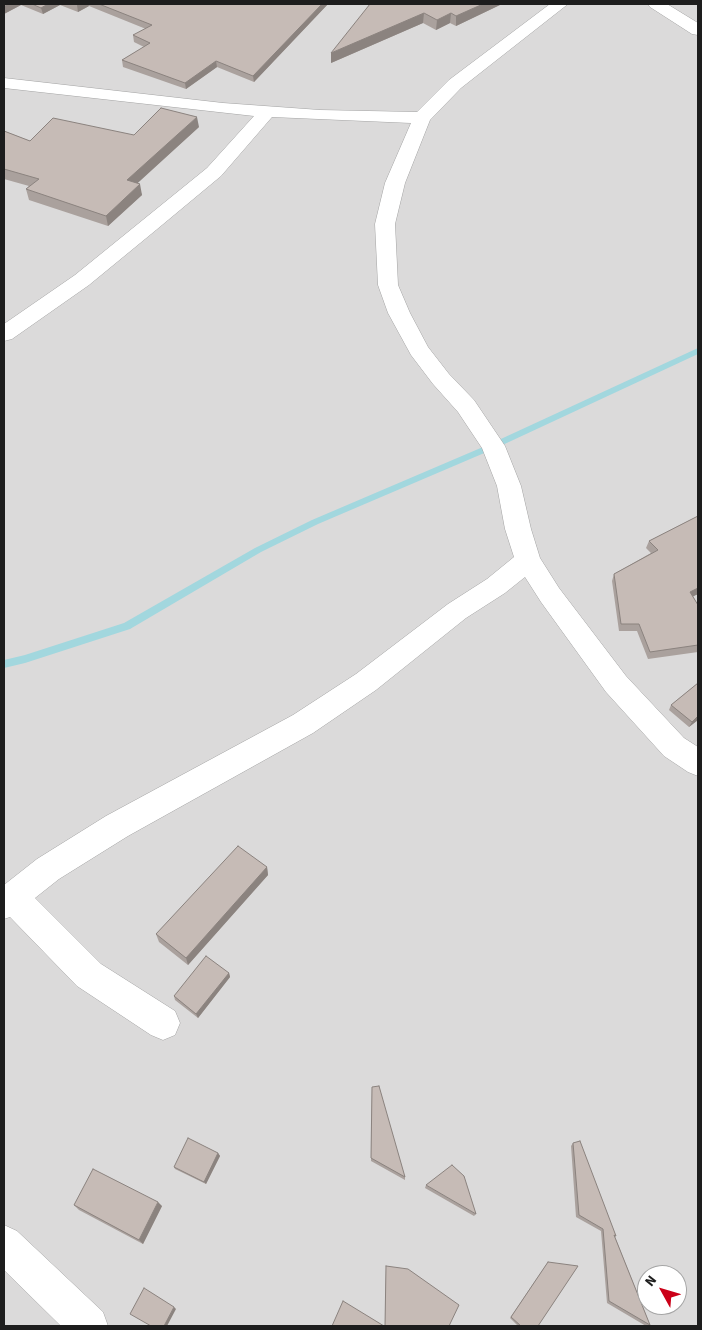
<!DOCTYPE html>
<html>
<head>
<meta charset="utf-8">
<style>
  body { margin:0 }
  #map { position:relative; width:702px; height:1330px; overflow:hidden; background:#efe9e3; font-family:"Source Sans 3",sans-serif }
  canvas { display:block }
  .frame { position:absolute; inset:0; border:5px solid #1d1d1d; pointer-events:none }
  .north { position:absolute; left:637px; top:1265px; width:50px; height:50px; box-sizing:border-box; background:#fff; border:1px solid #a5a5a5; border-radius:50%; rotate:309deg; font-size:14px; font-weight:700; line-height:20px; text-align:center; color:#1d1d1d }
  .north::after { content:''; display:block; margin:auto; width:18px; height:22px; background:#cb0018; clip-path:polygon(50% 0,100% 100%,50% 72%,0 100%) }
</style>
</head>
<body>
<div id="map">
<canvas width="702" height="1330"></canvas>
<div class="frame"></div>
<div class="north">N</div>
</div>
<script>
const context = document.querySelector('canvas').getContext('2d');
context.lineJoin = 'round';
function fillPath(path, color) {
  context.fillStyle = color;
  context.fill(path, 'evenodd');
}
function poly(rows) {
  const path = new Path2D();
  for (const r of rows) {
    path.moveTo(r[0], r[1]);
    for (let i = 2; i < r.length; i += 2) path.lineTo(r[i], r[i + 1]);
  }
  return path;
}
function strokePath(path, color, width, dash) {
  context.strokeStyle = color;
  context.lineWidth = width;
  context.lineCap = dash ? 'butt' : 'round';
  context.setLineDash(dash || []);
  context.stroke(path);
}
fillPath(poly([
  [4,4,698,4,698,1326,4,1326],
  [647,1275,677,1275,677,1305,647,1305]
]), '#dbdada');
fillPath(poly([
  [698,348,698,354,496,448,318,524,261,552,130,629,25,663,4,668,4,660,25,655,124,623,255,548,312,520,490,444,698,348]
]), '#a2d7de');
const minor = poly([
  [550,4,568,4,461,88,430,120,405,183,395,224,398,285,410,313,428,347,449,374,474,400,505,446,521,486,531,529,540,558,559,588,626,676,684,738,698,747,698,776,688,772,664,756,606,692,541,602,525,577,505,593,466,618,376,690,313,733,128,836,59,879,35,898,101,964,175,1011,180,1023,175,1035,163,1040,151,1035,77,986,10,917,4,919,4,885,37,859,106,816,293,715,356,674,448,604,487,579,514,557,505,529,497,486,482,448,458,412,433,384,411,355,388,313,378,285,375,224,385,183,411,123,272,117,221,176,156,230,89,285,12,339,4,341,4,324,75,275,207,168,254,116,4,88,4,78,223,103,320,110,417,112,449,80,550,4],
  [648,4,667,4,698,23,698,35,692,34,650,7,648,4],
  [4,1225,17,1231,103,1312,108,1326,61,1326,4,1270,4,1225]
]);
strokePath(minor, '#a4a4a4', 1);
fillPath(minor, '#fff');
fillPath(poly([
  [4,4,328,4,254,82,217,67,186,89,123,67,122,60,144,47,134,42,133,35,146,29,89,6,78,12,60,5,43,14,21,5,4,14],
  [370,4,502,4,456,26,450,23,436,30,423,23,331,63],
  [199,127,137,183,142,195,108,226,29,200,26,189,29,186,4,179,4,131,30,141,134,135],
  [698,516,698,594,693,596,698,605,698,652,648,659,637,631,619,631,612,581,614,574,651,553,646,548,649,541],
  [698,683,698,720,689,727,669,710,671,705],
  [267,867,268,875,188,965,159,942,156,934],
  [229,973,230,977,198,1018,175,1000,174,996],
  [372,1087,405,1177,405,1180,371,1161],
  [573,1143,616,1236,615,1237,650,1325,646,1326,607,1303,601,1231,576,1217,571,1146],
  [218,1153,220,1156,206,1184,175,1169,174,1167],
  [426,1185,476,1214,474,1216,425,1188],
  [74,1205,162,1206,143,1244,79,1210],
  [548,1262,538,1326,518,1326,510,1318],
  [386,1266,449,1326,385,1326]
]), '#aaa19d');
fillPath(poly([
  [9,4,21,4,21,5,4,14,4,6],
  [48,4,60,4,60,5,43,14,41,8],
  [79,4,88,4,89,6,78,12,77,5],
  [322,4,328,4,254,82,253,76],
  [483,4,502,4,456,26,456,16],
  [424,13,423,23,331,63,331,53],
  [451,13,450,23,436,30,437,20],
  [216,61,217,67,186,89,185,83],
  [197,117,199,127,129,191,127,180],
  [140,184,142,195,108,226,106,216],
  [698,588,698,594,688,599,690,592],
  [698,716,698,720,689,727,692,722],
  [267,867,268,875,188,965,186,958],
  [229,973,230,977,198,1018,196,1014],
  [218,1153,220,1156,206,1184,204,1182],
  [158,1202,162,1206,143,1244,139,1240],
  [174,1307,176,1309,167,1326,164,1326]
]), '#8b837f');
const building = poly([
  [32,4,48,4,41,8,32,4],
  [99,4,322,4,253,76,216,61,185,83,122,60,150,43,133,35,152,25,99,4],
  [370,4,483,4,456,16,451,13,437,20,424,13,331,53,370,4],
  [161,108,197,117,127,180,140,184,106,216,26,189,39,179,4,169,4,131,30,141,53,118,134,135,161,108],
  [698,516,698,588,690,592,698,605,698,645,650,652,639,624,621,624,614,574,658,550,649,541,698,516],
  [698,683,698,716,692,722,671,705,698,683],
  [238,846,267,867,186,958,156,934,238,846],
  [206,956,229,973,196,1014,174,996,206,956],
  [379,1086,405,1177,371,1158,372,1087,379,1086],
  [188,1138,218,1153,204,1182,174,1167,188,1138],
  [580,1141,616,1236,614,1235,650,1325,609,1301,603,1229,579,1215,573,1143,580,1141],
  [452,1165,464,1176,476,1214,426,1185,452,1165],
  [93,1169,158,1202,139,1240,74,1205,93,1169],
  [548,1262,578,1266,538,1326,521,1326,511,1317,548,1262],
  [386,1266,408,1269,459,1305,449,1326,385,1326,386,1266],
  [144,1288,174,1307,164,1326,151,1326,130,1314,144,1288],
  [343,1301,384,1326,332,1326,343,1301]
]);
fillPath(building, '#c6bbb6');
strokePath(building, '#8b837f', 1);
</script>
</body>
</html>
